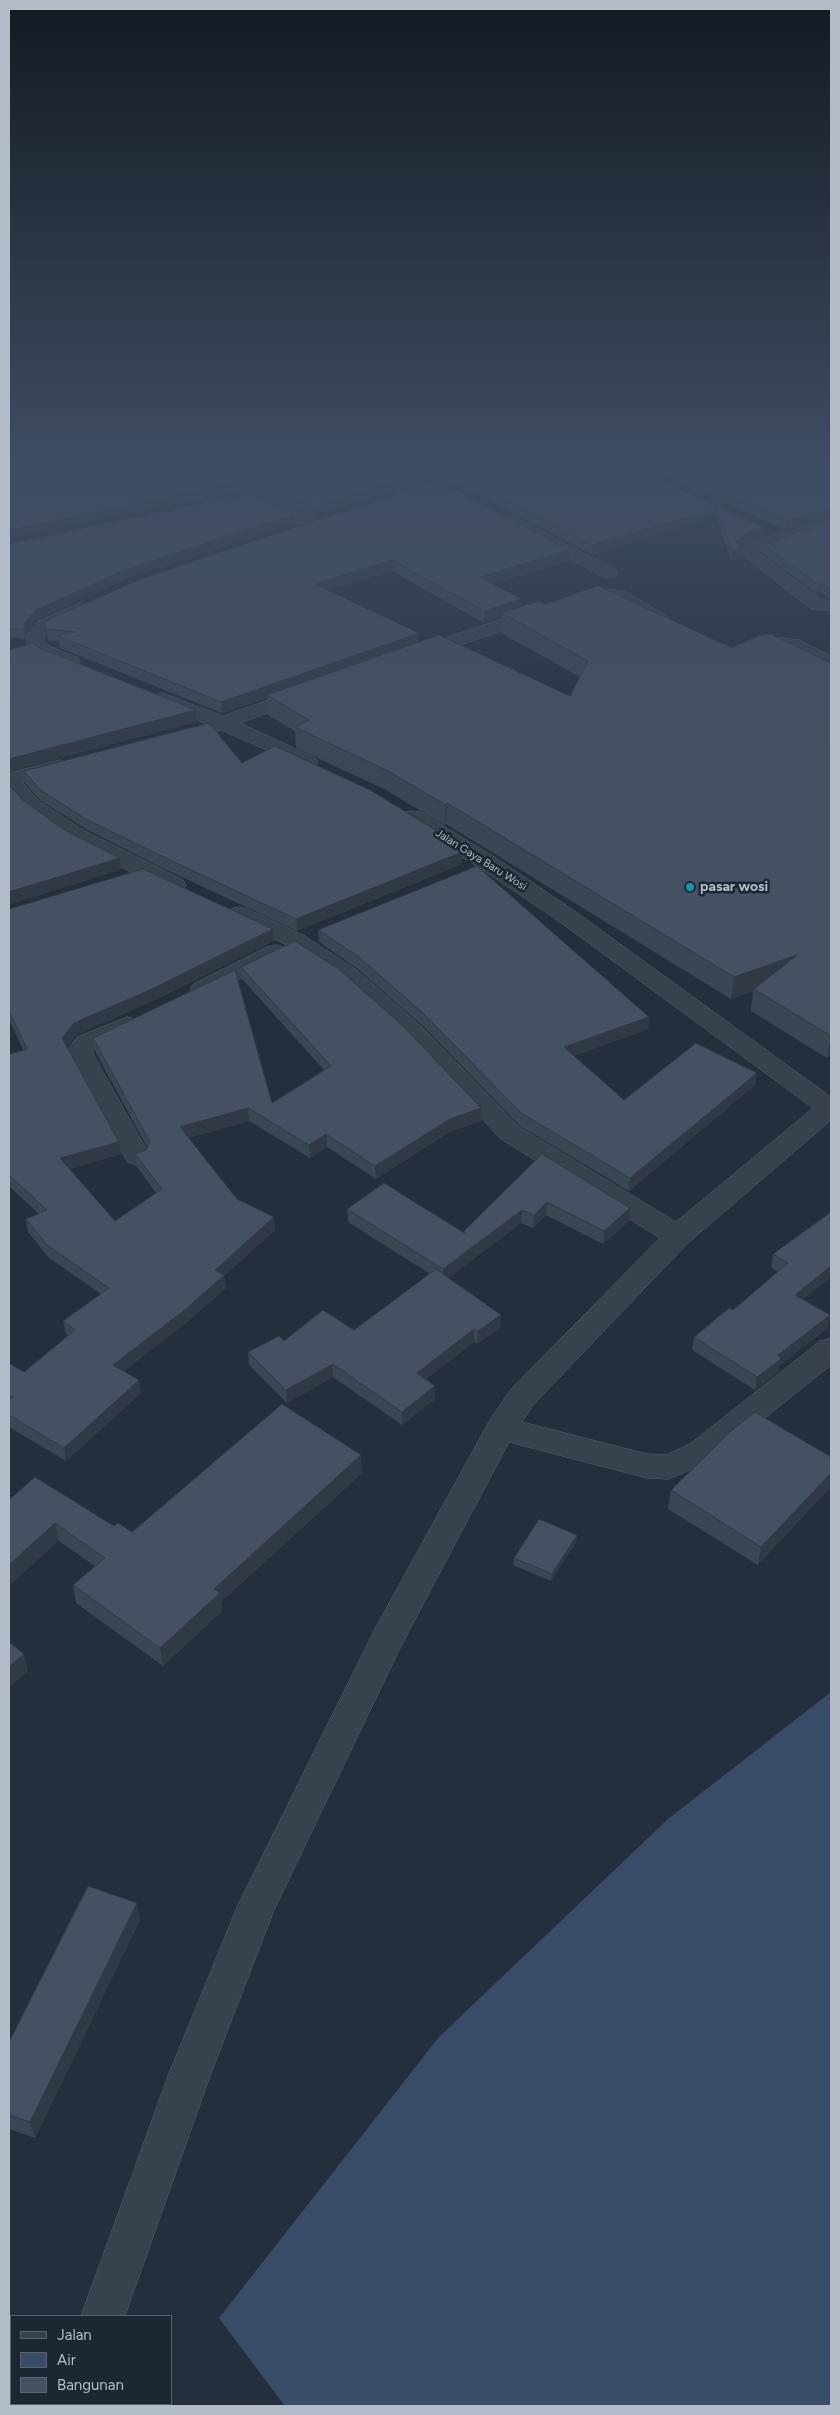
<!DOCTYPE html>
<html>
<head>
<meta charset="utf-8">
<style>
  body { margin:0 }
  #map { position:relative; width:840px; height:2415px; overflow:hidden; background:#242f3e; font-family:Figtree,sans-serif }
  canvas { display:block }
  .frame { position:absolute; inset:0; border:10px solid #b4bcc9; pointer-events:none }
  .legend { position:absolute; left:10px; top:2315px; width:162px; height:90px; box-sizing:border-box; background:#1d2633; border:1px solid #59626f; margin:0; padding:6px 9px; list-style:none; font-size:15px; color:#b4bcc9 }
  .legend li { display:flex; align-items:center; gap:10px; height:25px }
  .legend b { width:25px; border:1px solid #59626f }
</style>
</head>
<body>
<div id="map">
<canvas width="840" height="2415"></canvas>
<div class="frame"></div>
<ul class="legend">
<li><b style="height:6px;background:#38414e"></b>Jalan</li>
<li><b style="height:14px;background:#394c67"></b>Air</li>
<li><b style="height:14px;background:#455162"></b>Bangunan</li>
</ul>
</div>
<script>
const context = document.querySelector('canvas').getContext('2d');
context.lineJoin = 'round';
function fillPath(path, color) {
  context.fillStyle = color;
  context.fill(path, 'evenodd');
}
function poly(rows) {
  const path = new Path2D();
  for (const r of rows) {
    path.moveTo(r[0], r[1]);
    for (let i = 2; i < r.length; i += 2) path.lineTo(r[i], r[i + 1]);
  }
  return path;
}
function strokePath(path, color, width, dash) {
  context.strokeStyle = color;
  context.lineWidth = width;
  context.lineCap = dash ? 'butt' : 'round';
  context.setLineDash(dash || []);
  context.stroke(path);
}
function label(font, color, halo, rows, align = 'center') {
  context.font = font + ' Figtree,sans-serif';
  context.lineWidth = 5;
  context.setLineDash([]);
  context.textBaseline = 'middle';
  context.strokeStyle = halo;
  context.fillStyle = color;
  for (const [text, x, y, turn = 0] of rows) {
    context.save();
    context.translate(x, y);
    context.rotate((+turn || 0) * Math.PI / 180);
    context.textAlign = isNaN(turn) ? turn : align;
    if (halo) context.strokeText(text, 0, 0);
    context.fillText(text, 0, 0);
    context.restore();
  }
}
fillPath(poly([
  [831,1692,831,2406,285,2406,219,2318,439,2037,668,1819]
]), '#394c67');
const minor = poly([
  [194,466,214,466,317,520,319,524,317,528,311,529,305,528,196,469,194,466],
  [478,466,503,466,501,469,409,497,403,499,397,497,395,494,397,491,478,466],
  [514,517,615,569,618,573,615,577,603,577,508,526,506,522,508,518,514,517],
  [831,519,831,529,758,552,821,599,831,601,831,611,810,608,737,551,749,542,831,519],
  [598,589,624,591,667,616,670,620,667,624,661,625,655,624,614,600,598,599,579,603,573,602,570,598,573,594,598,589],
  [80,603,86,604,89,608,86,612,50,629,45,635,44,641,47,645,78,658,80,662,78,666,64,666,33,653,26,641,27,634,38,621,80,603],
  [536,608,542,609,545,613,542,617,425,657,411,657,409,653,411,649,536,608],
  [773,637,799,640,831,656,831,669,788,649,760,651,753,649,751,645,753,641,773,637],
  [302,688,309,690,312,694,309,698,240,723,315,758,318,762,315,766,308,768,221,730,213,732,206,730,203,726,205,723,155,703,152,699,155,695,162,693,223,716,302,688],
  [60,760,67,762,70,766,67,770,22,782,40,802,85,831,183,880,186,885,183,890,175,892,167,890,69,841,26,810,9,792,9,773,60,760],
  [412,811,420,812,496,858,576,912,831,1097,831,1120,688,1243,533,1405,522,1422,647,1454,666,1455,690,1444,820,1341,831,1338,831,1365,712,1460,669,1479,647,1478,509,1442,402,1644,274,1910,210,2076,125,2316,81,2316,168,2076,238,1905,376,1627,490,1420,511,1389,660,1238,501,1139,405,1038,342,981,289,946,231,919,228,914,231,909,239,907,247,909,305,936,358,971,423,1028,519,1127,676,1222,813,1108,560,922,480,868,404,822,401,817,404,812,412,811],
  [275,945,283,947,287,952,283,957,211,994,202,996,193,994,190,989,193,984,267,947,275,945],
  [127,1017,136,1019,139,1024,136,1029,95,1047,92,1052,150,1156,146,1162,137,1165,128,1162,124,1156,66,1052,77,1037,127,1017],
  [47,2404,93,2404,92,2406,46,2406,47,2404]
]);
strokePath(minor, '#565f6c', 1);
fillPath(minor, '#38414e');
fillPath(poly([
  [218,466,470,466,313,516],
  [628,466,764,528,763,536,748,540,741,546,743,548,742,557,731,560,716,517,592,554,456,484,456,475],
  [643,466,779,466,789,473,799,473,790,466,831,466,786,530],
  [436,480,569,561,493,584,521,599,521,607,546,604,732,648,831,663,831,1055,827,1058,751,1011,753,991,731,999,446,824,445,826,386,790,296,748,295,731,268,715,267,698,222,713,60,648,59,641,48,641,45,624],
  [392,571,484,623,502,616,501,633,580,677,570,696,419,642,328,590],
  [293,515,293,524,128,578,37,619,26,633,25,639,9,637,9,544],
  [831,522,831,599,821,593,817,594,762,553,763,544],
  [242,763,462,852,462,864,297,931,154,864,86,829,41,801,25,783,24,771],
  [9,909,273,929,274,941,153,1001,76,1035,67,1047,119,1142,121,1154,69,1169,115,1221,156,1193,137,1167,135,1154,146,1150,147,1147,95,1051,93,1038,272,1103,324,1070,242,979,241,967,481,1108,481,1121,449,1132,376,1179,327,1147,310,1158,249,1121,188,1138,237,1199,275,1230,224,1276,226,1288,187,1322,124,1371,141,1393,66,1461,9,1427,9,1363,24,1372,68,1336,66,1334,63,1321,101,1294,49,1258,28,1232,26,1219,39,1214,9,1186,9,1054,23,1050,9,1019],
  [318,930,649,1017,648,1029,574,1056,624,1100,757,1073,755,1085,629,1191,520,1126,424,1027,359,970,319,942],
  [542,1154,629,1221,603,1244,546,1215,533,1228,521,1223,448,1278,500,1328,477,1344,474,1342,426,1379,435,1386,435,1399,402,1425,333,1377,287,1403,249,1365,248,1352,284,1341,354,1330,430,1274,348,1222,347,1209,464,1232,464,1231],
  [773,1254,831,1277,803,1299,830,1315,828,1328,779,1366,778,1372,755,1390,692,1350,694,1337,733,1310,778,1272,771,1267],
  [831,1457,758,1565,668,1509,671,1490],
  [362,1473,221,1602,222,1611,163,1666,76,1603,73,1585,95,1566,59,1541,9,1500,114,1526,132,1532],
  [577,1535,576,1542,551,1581,513,1565,514,1558],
  [140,1920,35,2138,9,2129,9,2042]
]), '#3b4654');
fillPath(poly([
  [443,466,470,466,313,516,313,507],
  [234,483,235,492,9,539,9,530],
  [717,508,716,517,592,554,592,545],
  [831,509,831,518,786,530,787,521],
  [293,515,293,524,128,578,37,619,26,633,25,639,24,623,36,610,127,569],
  [764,528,763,536,748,540,737,550,743,548,742,557,731,560,732,551,736,542,749,532],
  [569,550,569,561,479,588,480,577],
  [392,560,392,571,314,595,314,584],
  [822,584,821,593,817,594,819,585],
  [521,599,521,610,502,613,502,616,484,623,484,611],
  [419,633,419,645,267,695,267,698,222,713,221,702],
  [196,710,197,722,9,772,9,759],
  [447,803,446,824,445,826,446,805],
  [462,852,462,864,297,931,296,919],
  [120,858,121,870,9,905,9,892],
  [273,929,274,941,153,1001,76,1035,64,1051,62,1038,74,1023],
  [797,955,754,989,753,991,731,999,734,977],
  [649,1017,648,1029,563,1060,564,1047],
  [831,1035,831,1055,827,1058,831,1036],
  [757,1073,755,1085,629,1191,630,1178],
  [248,1108,249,1121,181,1140,180,1127],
  [481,1108,481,1121,449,1132,376,1179,375,1166,450,1119],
  [326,1134,327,1147,310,1158,309,1145],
  [119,1142,121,1154,62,1171,60,1158],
  [547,1202,546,1215,533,1228,534,1215],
  [630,1208,629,1221,603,1244,604,1231],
  [522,1210,521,1223,443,1282,443,1269],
  [274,1217,275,1230,224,1276,226,1288,187,1322,115,1378,113,1365],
  [831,1266,831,1277,792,1308,795,1295],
  [501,1315,500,1328,477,1344,478,1331],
  [830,1315,828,1328,779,1366,778,1372,755,1390,757,1377,778,1355],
  [474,1329,474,1342,417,1386,417,1373],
  [333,1364,333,1377,287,1403,286,1390],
  [139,1380,141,1393,66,1461,64,1448],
  [435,1386,435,1399,402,1425,402,1412],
  [361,1455,362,1473,221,1602,222,1611,163,1666,160,1648,214,1589],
  [831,1473,831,1487,758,1565,761,1547],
  [55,1523,59,1541,9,1586,9,1565],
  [577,1535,576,1542,551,1581,552,1574],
  [24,1654,28,1671,9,1688,9,1667],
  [137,1903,140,1920,35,2138,30,2122]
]), '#303945');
const building = poly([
  [9,466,204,466,234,483,9,530,9,466],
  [234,466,443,466,313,507,234,466],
  [488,466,628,466,764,528,749,532,736,542,743,548,732,551,717,508,592,545,456,475,488,466],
  [663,466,779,466,789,473,801,473,805,468,802,466,831,466,831,509,787,521,663,466],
  [436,480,569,550,480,577,521,599,484,611,392,560,314,584,419,633,221,702,58,636,76,632,46,629,45,624,50,619,141,579,436,480],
  [252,493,293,515,127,569,36,610,24,623,24,629,9,628,9,544,252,493],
  [831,522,831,589,822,584,819,585,763,544,831,522],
  [598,586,732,648,758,636,770,634,831,663,831,1036,754,989,797,955,734,977,447,803,446,805,386,770,295,727,309,720,267,695,439,635,570,696,588,661,502,613,539,601,546,604,598,586],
  [33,643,39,648,196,710,9,759,9,650,33,643],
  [209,723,242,763,275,746,370,790,442,834,462,852,296,919,153,852,84,818,39,789,24,771,209,723],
  [9,785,23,800,66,831,120,858,9,892,9,785],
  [477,866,649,1017,564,1047,624,1100,696,1043,757,1073,630,1178,521,1113,424,1014,359,957,318,930,477,866],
  [143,869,273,929,152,989,74,1023,62,1038,119,1142,60,1158,115,1221,162,1189,135,1154,146,1150,150,1142,93,1038,235,970,272,1103,331,1066,241,967,295,941,340,970,404,1027,481,1108,450,1119,375,1166,326,1134,309,1145,248,1108,180,1127,237,1199,274,1217,215,1270,224,1275,186,1309,113,1365,139,1380,64,1448,9,1415,9,1400,13,1397,9,1395,9,1363,24,1372,75,1330,63,1321,109,1288,47,1245,26,1219,47,1210,9,1175,9,1054,27,1049,9,1011,9,909,143,869],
  [542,1154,630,1208,604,1231,547,1202,534,1215,522,1210,443,1269,347,1209,384,1183,466,1234,464,1231,542,1154],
  [831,1212,831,1266,795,1295,830,1315,778,1355,781,1359,757,1377,694,1337,729,1308,733,1310,788,1263,773,1254,831,1212],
  [436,1269,501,1315,478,1331,474,1329,417,1373,435,1386,402,1412,333,1364,286,1390,248,1352,279,1336,284,1341,323,1310,354,1330,436,1269],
  [282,1404,361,1455,214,1589,220,1593,160,1648,73,1585,105,1558,55,1523,9,1565,9,1500,35,1477,114,1526,118,1523,132,1532,282,1404],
  [755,1412,831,1457,831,1473,761,1547,671,1490,731,1431,755,1412],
  [539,1519,577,1535,552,1574,514,1558,539,1519],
  [9,1642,24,1654,9,1667,9,1642],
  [88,1886,137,1903,30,2122,9,2115,9,2042,88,1886]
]);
fillPath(building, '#455162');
strokePath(building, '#303945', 1);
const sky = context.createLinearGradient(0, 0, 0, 804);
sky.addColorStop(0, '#141a22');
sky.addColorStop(0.58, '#3f4d63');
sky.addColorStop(1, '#3f4d6300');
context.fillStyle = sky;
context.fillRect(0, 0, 840, 804);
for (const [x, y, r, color] of [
  [690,887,5,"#0f9aa8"]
]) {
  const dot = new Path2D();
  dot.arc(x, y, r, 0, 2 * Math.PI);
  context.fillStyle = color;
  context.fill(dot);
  strokePath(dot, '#1d2633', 2);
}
label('11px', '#b4bcc9', '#1d2633', [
  ["Jalan Gaya Baru Wosi",481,860,32]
]);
label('bold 14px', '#b4bcc9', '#1d2633', [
  ["pasar wosi",700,887]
], 'left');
</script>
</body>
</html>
